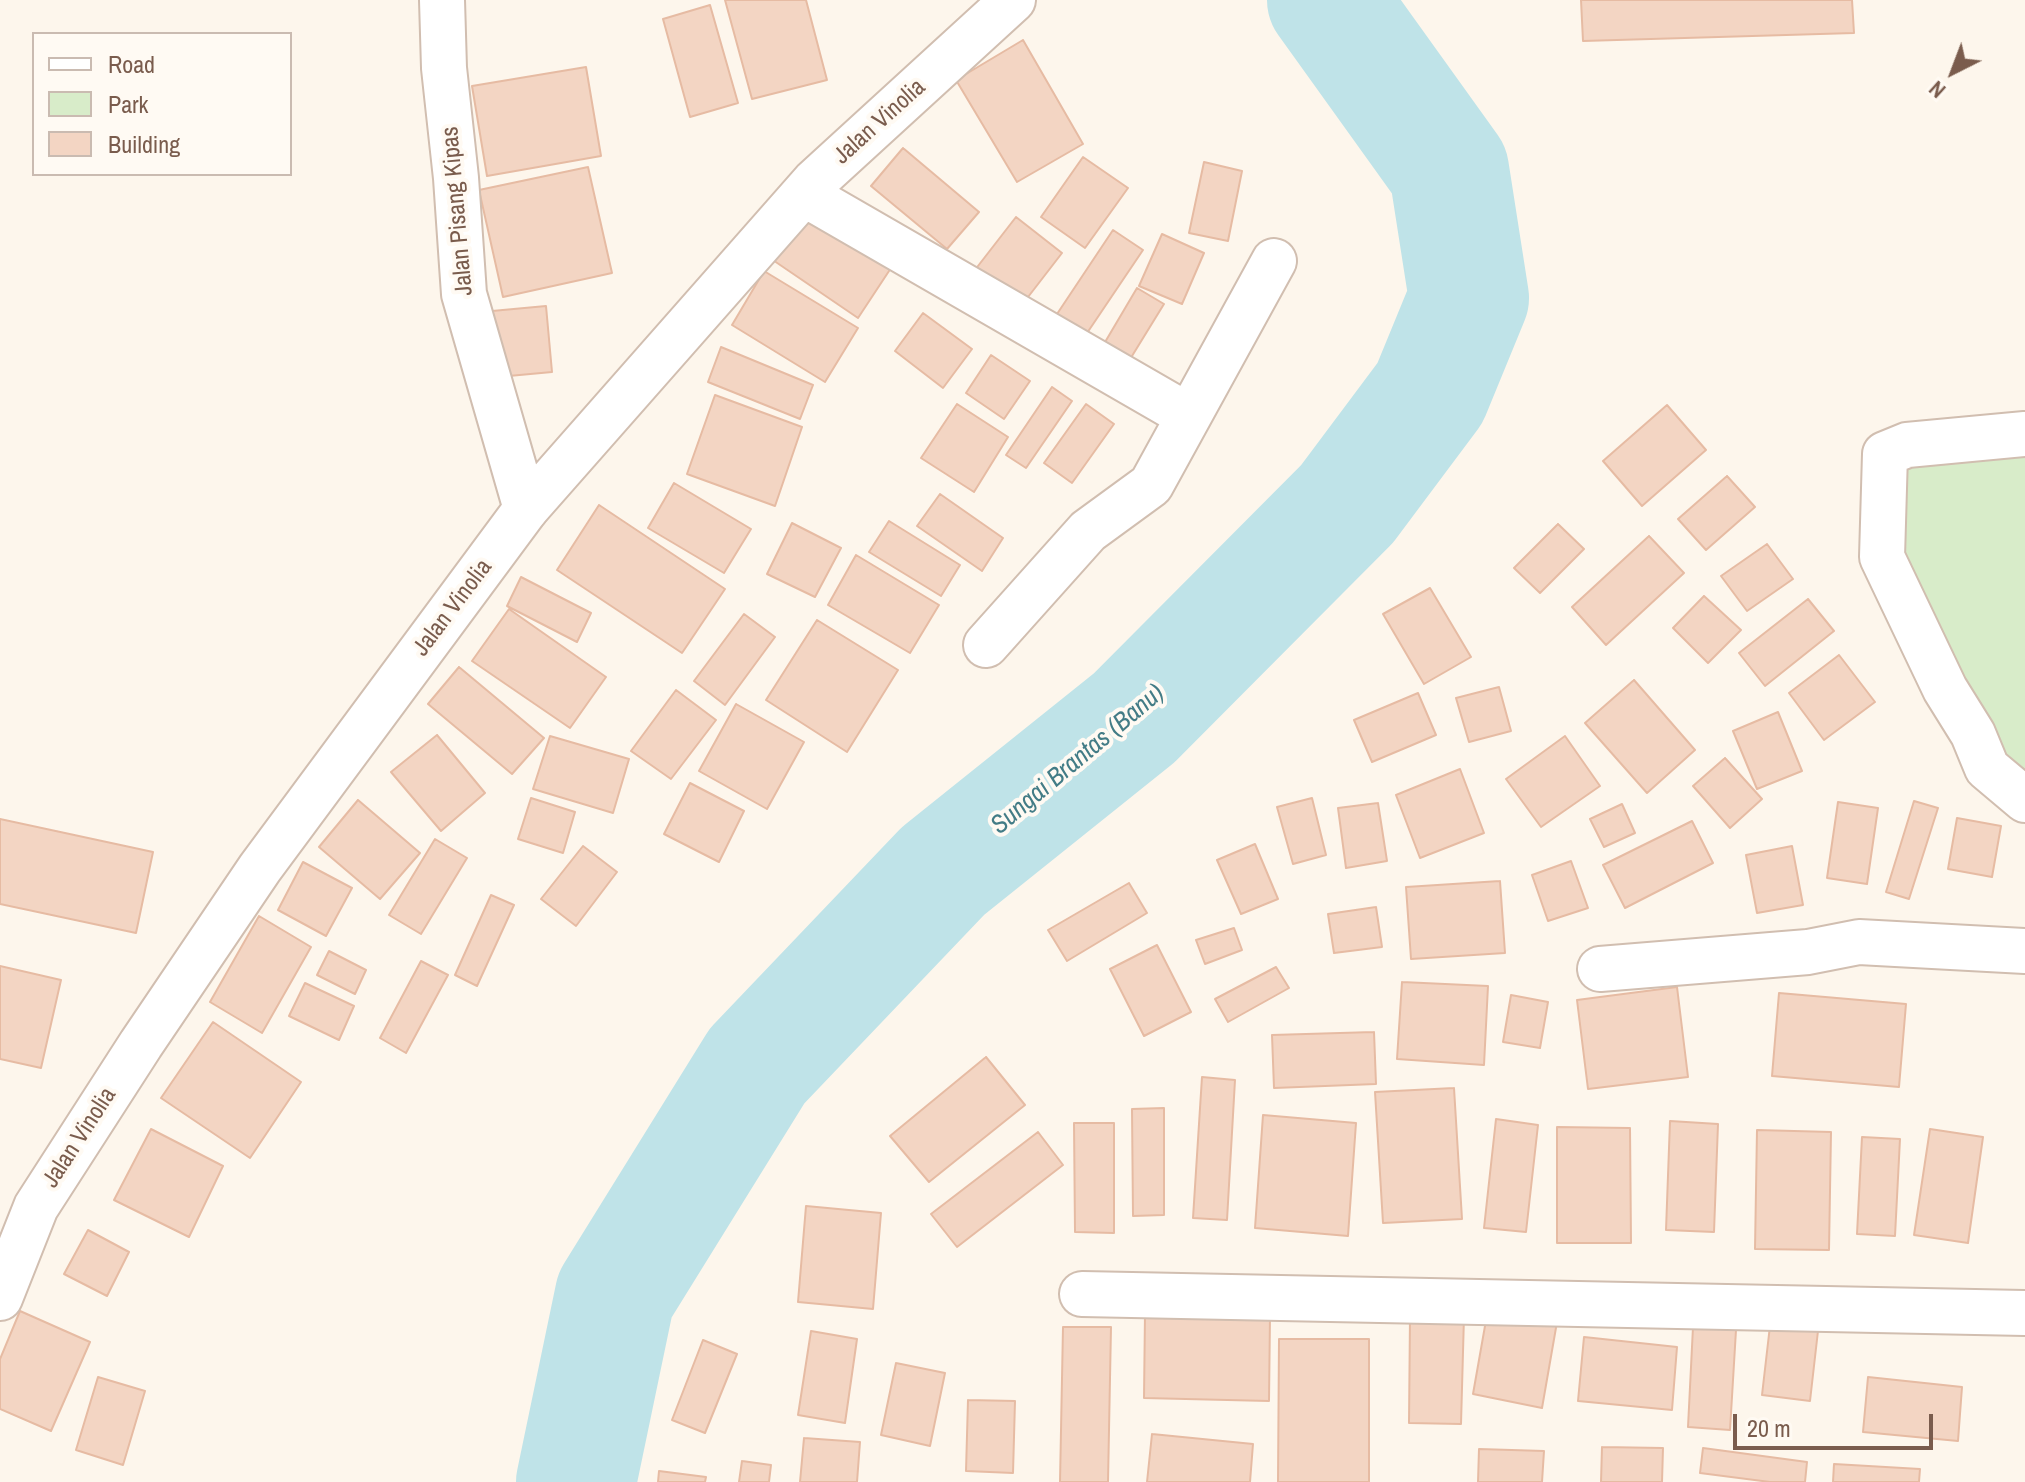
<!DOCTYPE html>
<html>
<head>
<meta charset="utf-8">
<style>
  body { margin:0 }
  #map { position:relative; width:2025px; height:1482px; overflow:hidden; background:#fdf6ec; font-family:"Archivo Narrow",sans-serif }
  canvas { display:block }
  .legend { position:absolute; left:32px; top:32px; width:260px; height:144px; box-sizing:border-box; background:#fffaf3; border:2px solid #cabbb1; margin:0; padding:10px 14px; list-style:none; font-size:24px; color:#7a5c4d }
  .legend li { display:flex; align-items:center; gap:16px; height:40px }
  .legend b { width:40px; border:2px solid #cabbb1 }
  .north { position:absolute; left:1913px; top:32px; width:80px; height:80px; -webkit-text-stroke:6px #fffaf3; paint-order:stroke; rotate:222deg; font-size:22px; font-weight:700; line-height:32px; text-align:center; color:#7a5c4d }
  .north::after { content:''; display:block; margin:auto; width:28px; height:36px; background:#7a5c4d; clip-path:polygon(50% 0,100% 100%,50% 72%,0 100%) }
  .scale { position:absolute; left:1733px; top:1414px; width:200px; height:36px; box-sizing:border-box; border:4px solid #7a5c4d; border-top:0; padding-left:10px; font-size:24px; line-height:28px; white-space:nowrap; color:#7a5c4d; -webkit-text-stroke:6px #fffaf3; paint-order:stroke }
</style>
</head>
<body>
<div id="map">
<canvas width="2025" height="1482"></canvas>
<ul class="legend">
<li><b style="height:10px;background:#fff"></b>Road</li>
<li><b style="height:22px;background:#d8ecc9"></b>Park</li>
<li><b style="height:22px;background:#f3d5c3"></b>Building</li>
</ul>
<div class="north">N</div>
<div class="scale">20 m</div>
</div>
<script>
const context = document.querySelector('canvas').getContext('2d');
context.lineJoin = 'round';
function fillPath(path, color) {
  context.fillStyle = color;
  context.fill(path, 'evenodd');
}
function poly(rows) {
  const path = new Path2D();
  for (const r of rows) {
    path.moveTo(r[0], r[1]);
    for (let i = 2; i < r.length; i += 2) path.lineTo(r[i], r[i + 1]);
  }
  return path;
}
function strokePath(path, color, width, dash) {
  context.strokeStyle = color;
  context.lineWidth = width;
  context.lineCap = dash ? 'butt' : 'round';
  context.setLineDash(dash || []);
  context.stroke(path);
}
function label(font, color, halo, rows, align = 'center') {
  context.font = font + ' "Archivo Narrow",sans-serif';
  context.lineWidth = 8;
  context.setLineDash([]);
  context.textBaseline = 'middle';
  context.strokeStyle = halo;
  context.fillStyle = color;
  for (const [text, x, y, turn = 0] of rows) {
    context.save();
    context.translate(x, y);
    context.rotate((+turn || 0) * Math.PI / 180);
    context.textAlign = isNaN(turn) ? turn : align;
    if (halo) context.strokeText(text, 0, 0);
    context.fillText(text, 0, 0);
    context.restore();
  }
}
fillPath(poly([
  [2025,450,2025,783,2003,768,1896,558,1904,461]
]), '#d8ecc9');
strokePath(poly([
  [576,1482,615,1295,757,1066,943,871,1134,718,1347,504,1430,393,1469,298,1449,170,1327,0]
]), '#bfe3e8', 120);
const building = poly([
  [725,0,806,0,827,80,752,99,725,0],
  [1581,0,1852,0,1854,33,1583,41,1581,0],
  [710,5,738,103,690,117,663,19,710,5],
  [1023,40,1083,144,1017,182,956,80,1023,40],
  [586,67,601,156,487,176,472,86,586,67],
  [903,148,979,212,947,249,871,186,903,148],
  [1083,157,1128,188,1085,248,1041,217,1083,157],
  [1204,162,1242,171,1228,241,1189,233,1204,162],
  [588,167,612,273,503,297,479,190,588,167],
  [796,204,891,268,858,318,764,254,796,204],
  [1016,217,1062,253,1018,310,971,275,1016,217],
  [1113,230,1143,250,1081,342,1051,323,1113,230],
  [1162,234,1204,253,1182,304,1139,286,1162,234],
  [764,271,858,328,825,382,732,325,764,271],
  [1137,288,1164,304,1124,369,1098,354,1137,288],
  [546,306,552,372,498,377,492,311,546,306],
  [923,313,972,349,943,388,895,351,923,313],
  [721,347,813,385,800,419,708,382,721,347],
  [991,355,1030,381,1004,419,966,393,991,355],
  [1052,387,1072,401,1026,468,1006,455,1052,387],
  [715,395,802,427,775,506,687,474,715,395],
  [957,404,1008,437,974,492,921,458,957,404],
  [1086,404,1114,424,1072,483,1044,463,1086,404],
  [1667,405,1706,450,1642,506,1603,461,1667,405],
  [1727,476,1755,507,1706,550,1678,519,1727,476],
  [674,483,751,529,724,573,648,528,674,483],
  [940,494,1003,538,982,571,917,526,940,494],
  [599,505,725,589,682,653,557,570,599,505],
  [889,521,960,565,941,596,869,552,889,521],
  [792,523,841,548,815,597,767,574,792,523],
  [1558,524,1584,549,1540,593,1514,568,1558,524],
  [1649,536,1684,573,1606,645,1572,607,1649,536],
  [1767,544,1793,579,1747,611,1721,576,1767,544],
  [856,555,939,605,910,653,828,605,856,555],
  [521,577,591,613,577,642,507,606,521,577],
  [1430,588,1471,657,1424,684,1383,614,1430,588],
  [1704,596,1741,630,1708,663,1673,628,1704,596],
  [1808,599,1834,631,1765,686,1739,653,1808,599],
  [509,609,606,677,570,728,472,661,509,609],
  [744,614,775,637,725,705,694,681,744,614],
  [817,620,898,670,847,752,766,700,817,620],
  [1839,655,1875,702,1824,740,1789,693,1839,655],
  [459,667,544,738,512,774,428,704,459,667],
  [1634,680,1695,750,1647,793,1585,723,1634,680],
  [1499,687,1511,731,1469,742,1456,698,1499,687],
  [676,690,716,720,671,779,631,751,676,690],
  [1418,693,1436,735,1372,762,1354,720,1418,693],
  [736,704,804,742,767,809,699,771,736,704],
  [1778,712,1802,771,1757,789,1733,731,1778,712],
  [437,735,485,793,441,831,391,772,437,735],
  [550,736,629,759,613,813,533,789,550,736],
  [1565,736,1600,786,1541,827,1506,779,1565,736],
  [1725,758,1762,799,1730,828,1693,786,1725,758],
  [1460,769,1484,833,1420,858,1396,795,1460,769],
  [690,783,744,811,719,862,664,834,690,783],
  [531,798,575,812,563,853,518,839,531,798],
  [1312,798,1326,855,1293,864,1277,807,1312,798],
  [358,800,420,853,380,899,319,847,358,800],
  [1914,801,1938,808,1909,899,1886,892,1914,801],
  [1838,802,1878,808,1867,884,1827,878,1838,802],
  [1378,803,1387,861,1346,868,1338,808,1378,803],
  [1622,804,1635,833,1604,847,1590,819,1622,804],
  [1957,818,2001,826,1992,877,1948,869,1957,818],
  [0,819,153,852,136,933,0,904,0,819],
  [1692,821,1713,863,1625,908,1603,865,1692,821],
  [435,839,467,858,421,934,389,915,435,839],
  [1255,844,1278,899,1241,914,1217,860,1255,844],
  [583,846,617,872,576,926,541,899,583,846],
  [1792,846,1803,905,1757,913,1746,855,1792,846],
  [1571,861,1588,908,1548,921,1532,875,1571,861],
  [303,862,352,888,326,936,278,910,303,862],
  [1500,881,1505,953,1411,959,1406,887,1500,881],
  [1129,883,1147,913,1067,961,1048,930,1129,883],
  [491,895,514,905,477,986,455,975,491,895],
  [1376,907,1382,947,1334,953,1328,914,1376,907],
  [259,916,311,947,262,1033,210,1002,259,916],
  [1234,928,1242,950,1205,964,1196,940,1234,928],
  [1157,945,1191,1012,1144,1036,1110,969,1157,945],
  [329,951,366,970,355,994,317,975,329,951],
  [421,961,448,975,406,1053,380,1038,421,961],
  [0,966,61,980,41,1068,0,1059,0,966],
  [1276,967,1289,988,1228,1022,1215,999,1276,967],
  [1402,982,1488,986,1484,1065,1397,1059,1402,982],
  [305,983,354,1006,339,1040,289,1016,305,983],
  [1677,987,1688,1077,1588,1089,1577,1000,1677,987],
  [1779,993,1906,1004,1899,1087,1772,1076,1779,993],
  [1511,995,1548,1002,1540,1048,1503,1042,1511,995],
  [213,1022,301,1082,250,1158,161,1098,213,1022],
  [1374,1032,1376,1084,1274,1088,1272,1035,1374,1032],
  [986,1057,1025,1105,929,1182,890,1136,986,1057],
  [1202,1077,1235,1080,1227,1220,1193,1218,1202,1077],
  [1454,1088,1462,1219,1383,1223,1375,1092,1454,1088],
  [1164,1108,1164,1215,1133,1216,1132,1109,1164,1108],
  [1263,1115,1356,1123,1348,1236,1255,1228,1263,1115],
  [1496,1119,1538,1125,1526,1232,1484,1228,1496,1119],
  [1670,1121,1718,1124,1714,1232,1666,1230,1670,1121],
  [1074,1123,1114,1123,1114,1233,1075,1232,1074,1123],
  [1557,1127,1630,1128,1631,1243,1557,1243,1557,1127],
  [151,1129,223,1166,189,1237,114,1200,151,1129],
  [1930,1129,1983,1137,1968,1243,1914,1235,1930,1129],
  [1757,1130,1831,1132,1829,1250,1755,1249,1757,1130],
  [1038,1132,1063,1165,957,1247,931,1214,1038,1132],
  [1862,1137,1900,1139,1895,1236,1857,1234,1862,1137],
  [806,1206,881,1213,873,1309,798,1302,806,1206],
  [88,1230,129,1252,107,1296,64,1274,88,1230],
  [1488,1309,1557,1322,1542,1408,1473,1394,1488,1309],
  [20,1311,90,1342,51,1431,0,1409,0,1359,20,1311],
  [1145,1313,1270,1316,1269,1401,1144,1398,1145,1313],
  [1410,1316,1464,1316,1461,1424,1409,1423,1410,1316],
  [1771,1317,1819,1322,1810,1401,1762,1395,1771,1317],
  [1063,1327,1111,1327,1108,1482,1060,1482,1063,1327],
  [1693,1327,1736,1330,1730,1430,1688,1427,1693,1327],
  [811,1331,857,1339,845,1423,798,1415,811,1331],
  [1584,1337,1677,1347,1672,1410,1578,1401,1584,1337],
  [1279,1339,1369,1339,1369,1482,1278,1482,1279,1339],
  [703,1340,737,1354,705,1433,672,1420,703,1340],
  [896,1363,945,1373,930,1446,881,1435,896,1363],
  [98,1377,145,1391,123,1465,76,1450,98,1377],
  [1868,1377,1962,1387,1958,1441,1863,1432,1868,1377],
  [968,1400,1015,1401,1013,1473,966,1471,968,1400],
  [1152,1434,1253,1444,1250,1482,1147,1482,1152,1434],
  [804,1438,860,1442,857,1482,800,1482,804,1438],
  [1602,1447,1663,1448,1662,1482,1601,1482,1602,1447],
  [1703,1448,1807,1462,1805,1482,1770,1482,1700,1473,1703,1448],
  [1479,1449,1544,1451,1542,1482,1478,1482,1479,1449],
  [742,1461,771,1465,769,1482,739,1482,742,1461],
  [1834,1464,1920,1469,1919,1482,1833,1482,1834,1464],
  [659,1471,706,1477,705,1482,658,1482,659,1471]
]);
fillPath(building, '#f3d5c3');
strokePath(building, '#e6bba3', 2);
const minor = poly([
  [804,194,1187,415],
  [2025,434,1907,445,1885,454,1882,557,1945,689,1973,734,1987,768,2025,800],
  [526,509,814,182,1013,0],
  [986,645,1088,531,1151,485,1274,261],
  [1600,969,1808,952,1859,942,2025,951],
  [1082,1294,2025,1313]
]);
const tertiary = poly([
  [0,1298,36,1207,141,1044,260,868,526,509,464,294,456,178,444,68,442,0]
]);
strokePath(minor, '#d1beb0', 48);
strokePath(tertiary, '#d1beb0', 48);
strokePath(minor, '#fff', 44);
strokePath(tertiary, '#fff', 44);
label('24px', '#7a5c4d', '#fffaf3', [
  ["Jalan Vinolia",880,122,-42],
  ["Jalan Pisang Kipas",458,211,-95],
  ["Jalan Vinolia",453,608,-53],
  ["Jalan Vinolia",80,1138,-57]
]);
label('italic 26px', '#437c86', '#fffaf3', [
  ["Sungai Brantas (Banu)",1078,760,-40]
]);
</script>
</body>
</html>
